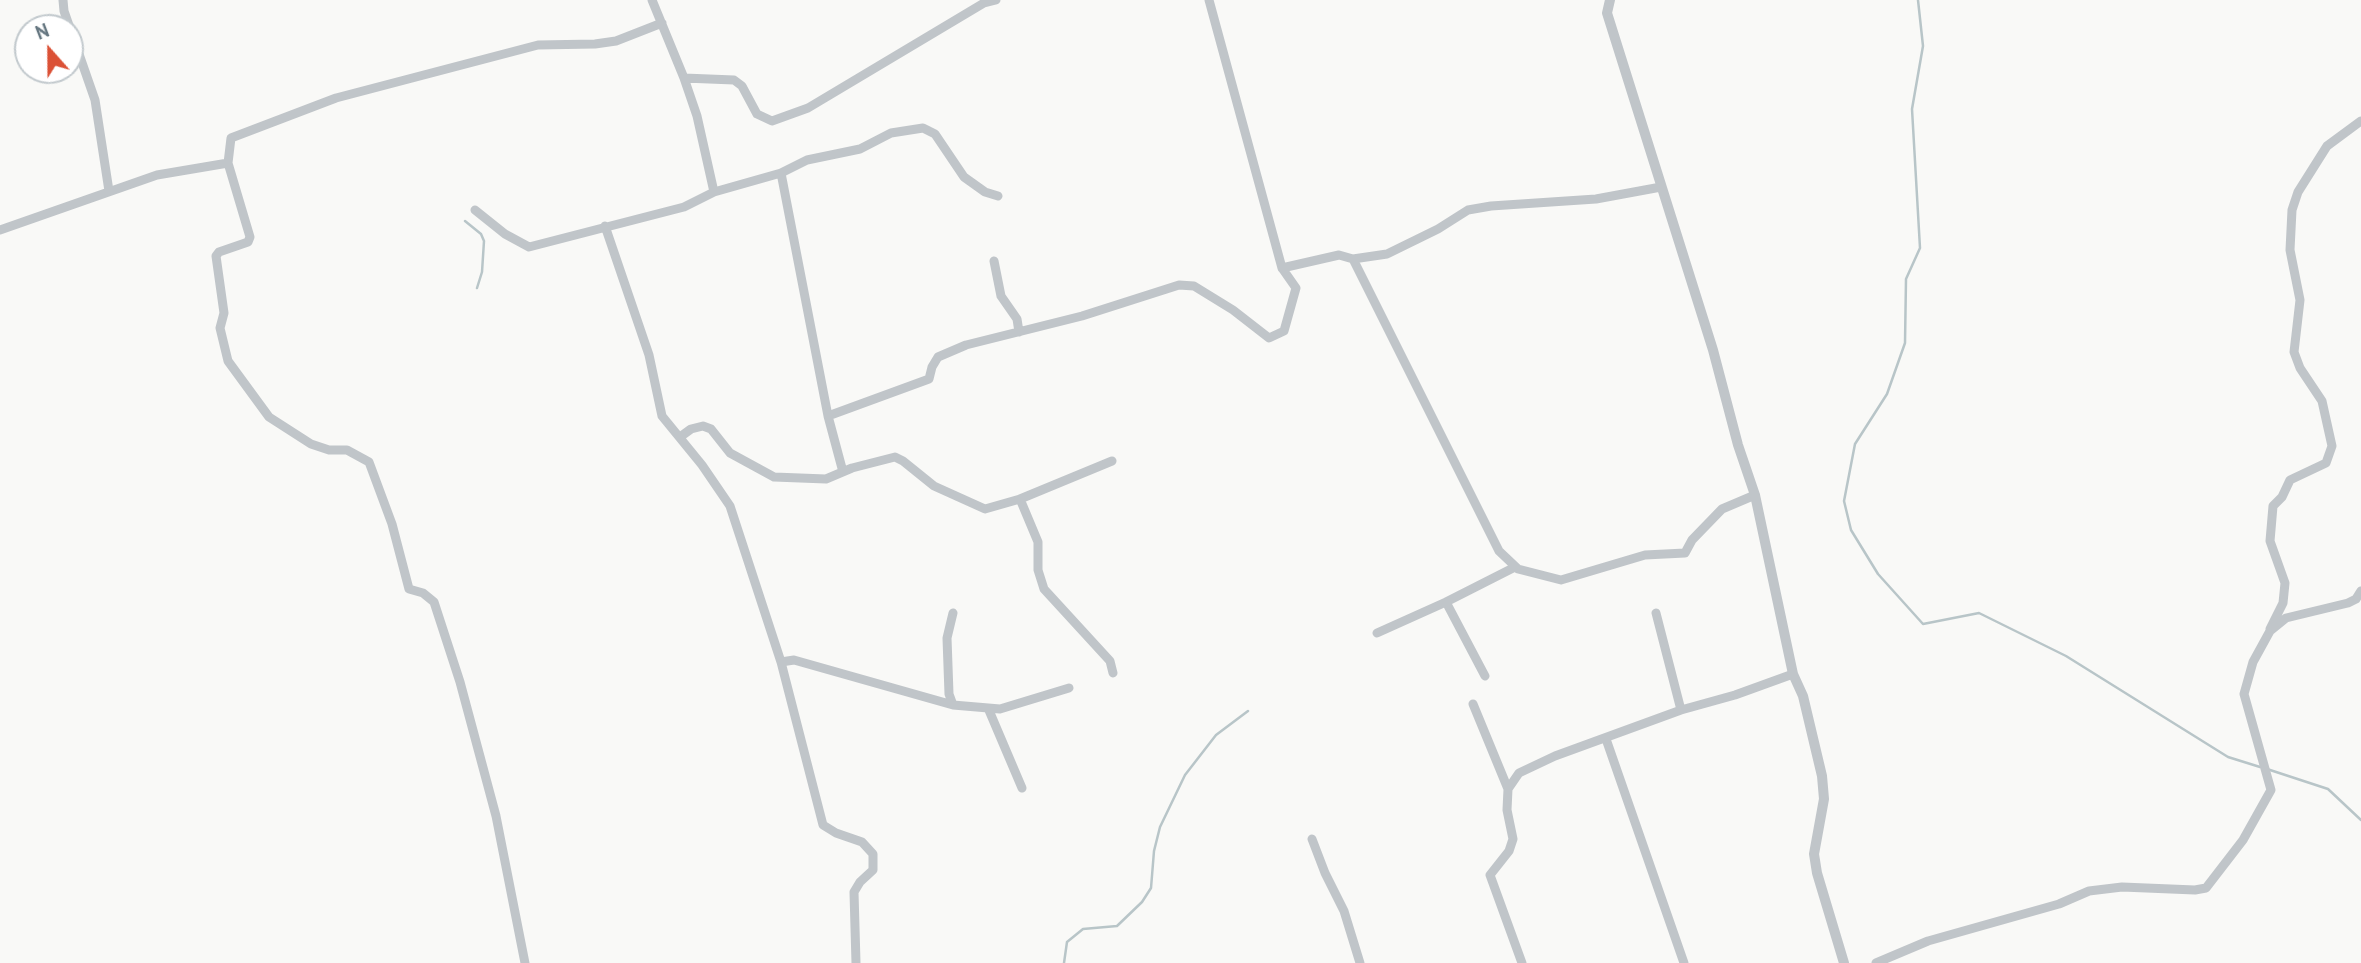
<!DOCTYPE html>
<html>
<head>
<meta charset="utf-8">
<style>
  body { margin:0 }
  #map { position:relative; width:2361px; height:963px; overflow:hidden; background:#f9f9f7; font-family:"PT Sans",sans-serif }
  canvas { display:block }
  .north { position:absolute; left:14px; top:14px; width:70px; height:70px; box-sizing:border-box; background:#fff; border:2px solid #c2c9cd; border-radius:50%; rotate:339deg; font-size:19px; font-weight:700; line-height:28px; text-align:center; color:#667781 }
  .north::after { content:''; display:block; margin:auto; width:24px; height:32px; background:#db5136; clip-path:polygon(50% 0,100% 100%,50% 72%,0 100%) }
</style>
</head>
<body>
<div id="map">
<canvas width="2361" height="963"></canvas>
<div class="north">N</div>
</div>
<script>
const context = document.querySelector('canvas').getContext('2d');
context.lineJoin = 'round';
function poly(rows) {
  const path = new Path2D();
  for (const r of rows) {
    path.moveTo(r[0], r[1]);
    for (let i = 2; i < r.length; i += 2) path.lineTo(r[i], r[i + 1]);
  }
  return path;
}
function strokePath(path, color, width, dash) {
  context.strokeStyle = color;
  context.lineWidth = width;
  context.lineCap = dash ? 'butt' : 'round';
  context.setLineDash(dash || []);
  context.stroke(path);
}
strokePath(poly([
  [1918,0,1923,46,1912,109,1920,248,1906,279,1905,343,1887,394,1855,444,1844,501,1851,530,1878,574,1923,624,1979,613,2066,656,2228,757,2260,767],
  [465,221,481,234,484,241,482,272,477,288],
  [2267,769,2328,789,2361,820],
  [1064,963,1067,942,1083,929,1117,926,1142,902,1151,888,1154,851,1160,827,1185,775,1216,735,1248,711]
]), '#b8c5c8', 2.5);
strokePath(poly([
  [63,0,64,11,95,100,109,191],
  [652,0,684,78,697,116,714,192],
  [1209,0,1282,268,1339,255,1353,259,1499,551,1518,569,1561,580,1645,555,1685,553,1692,540,1722,509,1755,495],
  [684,78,734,80,742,86,757,114,772,121,808,108,984,3,996,0],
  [781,173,828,416,843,472],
  [475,210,505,234,529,247,684,207,714,192,781,173,807,160,860,149,891,133,923,128,935,134,964,177,985,192,998,196],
  [605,226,649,355,662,416,702,465,730,506,781,662,823,825,836,833,862,842,873,854,873,870,860,882,854,892,856,963],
  [0,230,157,175,228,163],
  [1353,259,1387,254,1438,229,1468,210,1491,206,1596,199,1661,187],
  [994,261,1001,296,1017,319,1019,332],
  [828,416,929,379,932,367,938,357,966,345,1082,316,1179,285,1194,286,1233,310,1269,338,1284,331,1296,288,1282,268],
  [680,437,691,429,703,426,711,429,730,453,774,477,826,479,852,468,895,457,903,461,934,486,985,509,1020,499,1112,461],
  [1020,499,1038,542,1038,570,1044,589,1110,661,1113,673],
  [1446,602,1485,676],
  [953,613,947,638,949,694,953,705],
  [1656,613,1681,710],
  [2270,629,2283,603,2285,583,2270,541,2273,506,2282,497,2290,480,2326,463,2332,446,2322,401,2300,368,2294,352,2300,300,2290,250,2292,210,2298,192,2327,146,2361,121],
  [1377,633,1446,602,1515,567],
  [781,662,794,660,953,705,1000,709,1069,688],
  [1473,704,1508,789],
  [988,708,1022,788],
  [1606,739,1684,963],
  [1312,839,1325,873,1344,911,1360,963],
  [525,963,496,816,460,682,434,602,423,593,409,589,392,524,369,462,347,450,329,450,311,444,269,417,228,361,220,328,224,313,216,256,219,252,248,242,250,237,228,163,231,138,336,98,538,45,595,44,616,41,662,23],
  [1522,963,1490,875,1509,851,1513,839,1507,810,1508,789,1519,773,1555,756,1681,710,1735,695,1793,674],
  [1876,963,1928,941,2059,904,2089,891,2122,887,2195,890,2206,888,2243,840,2271,790,2244,694,2253,662,2270,631,2286,618,2348,603,2356,599,2361,591]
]), '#c0c5c9', 9);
strokePath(poly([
  [1610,0,1607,13,1713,350,1738,445,1755,495,1793,674,1803,696,1822,776,1824,799,1814,854,1817,873,1844,963]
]), '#c0c5c9', 10);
</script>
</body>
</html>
